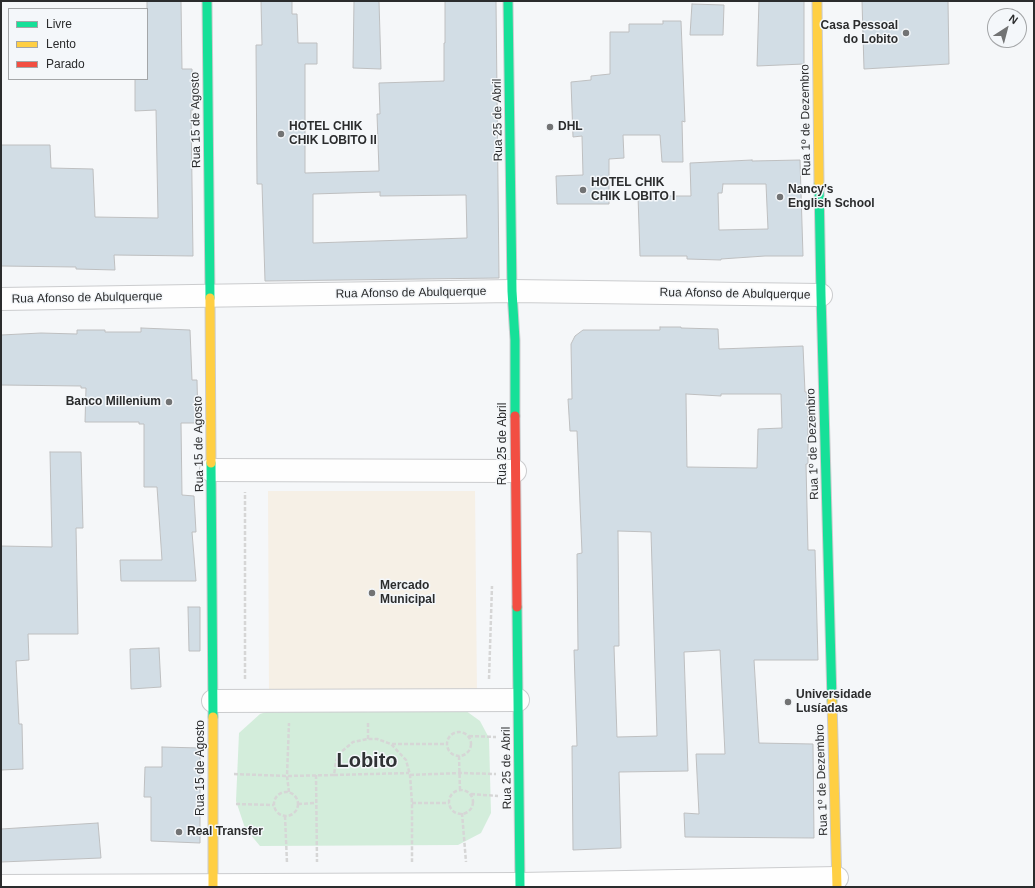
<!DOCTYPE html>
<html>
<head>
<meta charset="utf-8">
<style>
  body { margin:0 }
  #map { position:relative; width:1035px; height:888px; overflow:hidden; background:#f5f7f9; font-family:Arial,sans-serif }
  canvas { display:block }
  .frame { position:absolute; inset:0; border:2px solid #2b2c2d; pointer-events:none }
  .legend { position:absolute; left:8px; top:8px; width:140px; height:72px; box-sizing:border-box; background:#f4f7fa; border:1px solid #a4a6a8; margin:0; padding:5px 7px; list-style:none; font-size:12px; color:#2b2c2d }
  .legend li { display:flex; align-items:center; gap:8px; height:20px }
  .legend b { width:20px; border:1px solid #a4a6a8 }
  .north { position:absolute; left:987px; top:8px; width:40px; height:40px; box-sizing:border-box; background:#f4f7fa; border:1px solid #a4a6a8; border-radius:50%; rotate:36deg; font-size:11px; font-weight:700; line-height:16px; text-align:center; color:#2b2c2d }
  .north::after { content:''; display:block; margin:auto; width:14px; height:18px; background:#727374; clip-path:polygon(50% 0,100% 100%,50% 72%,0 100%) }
</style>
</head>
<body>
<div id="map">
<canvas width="1035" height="888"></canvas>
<div class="frame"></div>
<ul class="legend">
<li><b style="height:5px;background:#16e098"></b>Livre</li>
<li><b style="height:5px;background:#ffcf43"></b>Lento</li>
<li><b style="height:5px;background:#f24e42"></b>Parado</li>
</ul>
<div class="north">N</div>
</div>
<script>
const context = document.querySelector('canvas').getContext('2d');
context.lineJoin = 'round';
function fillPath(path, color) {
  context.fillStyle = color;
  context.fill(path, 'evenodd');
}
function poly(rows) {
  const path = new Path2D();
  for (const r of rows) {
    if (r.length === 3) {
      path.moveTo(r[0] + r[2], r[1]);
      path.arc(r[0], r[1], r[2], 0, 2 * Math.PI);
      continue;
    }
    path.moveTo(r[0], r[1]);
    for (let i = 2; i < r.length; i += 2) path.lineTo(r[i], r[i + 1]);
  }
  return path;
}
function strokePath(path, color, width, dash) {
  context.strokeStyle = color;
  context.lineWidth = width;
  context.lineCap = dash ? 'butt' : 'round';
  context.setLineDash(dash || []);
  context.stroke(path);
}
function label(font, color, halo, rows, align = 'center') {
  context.font = font + ' Arial,sans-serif';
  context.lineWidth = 3;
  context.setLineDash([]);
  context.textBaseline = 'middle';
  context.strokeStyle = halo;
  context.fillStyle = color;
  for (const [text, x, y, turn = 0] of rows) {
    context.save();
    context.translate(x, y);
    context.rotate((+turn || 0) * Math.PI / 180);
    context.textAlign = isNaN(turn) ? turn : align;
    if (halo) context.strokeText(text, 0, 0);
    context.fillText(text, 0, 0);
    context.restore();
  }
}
fillPath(poly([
  [268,491,475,491,477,695,269,695]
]), '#f6f0e6');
fillPath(poly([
  [462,708,480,721,489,738,491,813,481,833,458,845,260,846,245,828,236,801,239,733,260,714,272,710]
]), '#d3eddb');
const building = poly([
  [147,1,181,1,182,69,192,69,193,110,191,110,193,256,114,255,115,270,76,269,76,267,1,266,1,145,50,145,51,168,93,169,95,217,158,218,156,110,135,111,135,79,147,79,147,1],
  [261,1,292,1,292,14,297,14,298,43,317,43,317,64,305,64,305,173,379,171,377,114,380,114,379,83,444,81,444,43,445,43,445,1,496,1,499,278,265,281,262,184,257,184,256,45,262,45,261,1],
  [380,192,380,196,466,195,467,238,313,243,313,194,380,192],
  [354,1,379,1,381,69,353,68,354,1],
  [759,1,804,1,804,64,757,66,759,1],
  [862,1,948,1,949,64,864,69,862,1],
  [692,4,724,5,723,35,690,35,692,4],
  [663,21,681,21,685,122,682,121,683,162,662,162,660,135,623,135,624,158,609,159,609,204,557,204,556,176,583,175,582,136,573,137,571,82,591,80,591,76,610,74,610,32,629,32,629,24,663,24,663,21],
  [752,160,752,161,800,160,803,256,765,256,721,259,721,260,687,259,687,256,640,256,638,196,691,196,690,163,752,160],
  [723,184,766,184,768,229,719,230,718,193,722,193,723,184],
  [660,327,681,327,681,328,718,329,719,349,803,346,805,392,807,392,808,420,808,464,806,464,808,550,815,550,818,660,754,660,759,743,813,744,814,838,685,837,684,813,699,814,696,754,725,754,720,650,684,652,688,771,619,772,621,848,573,850,572,746,577,746,574,650,578,650,577,554,582,553,577,431,570,431,568,399,572,399,571,344,575,336,583,330,660,330,660,327],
  [686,394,721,396,721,394,781,394,782,428,758,429,757,468,687,467,686,394],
  [618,531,651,532,657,736,617,737,614,646,619,646,618,531],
  [141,328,190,330,192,380,197,380,198,423,181,423,182,495,194,496,196,532,192,532,196,581,121,581,120,560,162,560,157,487,144,487,144,424,139,424,139,422,85,422,86,388,81,388,81,386,1,385,1,335,41,333,77,334,77,330,105,330,105,332,141,332,141,328],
  [50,452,81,452,83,528,76,528,78,634,28,634,29,660,16,661,19,724,22,724,23,769,1,770,1,546,52,547,50,452],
  [188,607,200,607,200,651,189,651,188,607],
  [159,648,161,687,131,689,130,649,159,648],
  [162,747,200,748,200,843,151,841,151,797,144,797,145,767,162,767,162,747],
  [98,823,101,858,1,862,1,829,98,823]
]);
fillPath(building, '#d2dde5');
strokePath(building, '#bebfc0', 1);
const street = poly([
  [1,299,512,291,821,295],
  [211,470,515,471],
  [213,701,518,700],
  [1,886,520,884,837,878]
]);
const fast = poly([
  [207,1,210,298],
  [508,1,512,291,515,340,515,416],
  [819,184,821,295,832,701],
  [211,463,213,717],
  [517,607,520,887]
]);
const slow = poly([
  [817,1,819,184],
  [210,298,211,463],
  [832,701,837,887],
  [213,717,213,887]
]);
const jam = poly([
  [515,416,517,607]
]);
strokePath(street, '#cbccce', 24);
strokePath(fast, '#cbccce', 11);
strokePath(slow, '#cbccce', 11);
strokePath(jam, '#cbccce', 11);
strokePath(poly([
  [245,679,245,492],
  [489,679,492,586],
  [368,723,368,739],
  [459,744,12],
  [469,736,496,737],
  [392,744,447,744],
  [459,756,460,790],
  [234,774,287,776,334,775,336,761,340,753,353,742,368,739,377,739,391,744,406,760,410,775,412,803,412,862],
  [316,775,317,862],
  [334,775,409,773],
  [410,775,460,773,496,774],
  [461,802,12],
  [286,804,12],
  [289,792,287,776,289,723],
  [471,794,498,796],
  [412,803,449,803],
  [236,804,274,805],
  [298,804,316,803],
  [462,813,466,862],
  [285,816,287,863]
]), '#d6d6d6', 2.5, [4, 2]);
strokePath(street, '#fefefe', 22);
strokePath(fast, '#16e098', 9);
strokePath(slow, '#ffcf43', 9);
strokePath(jam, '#f24e42', 9);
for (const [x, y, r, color] of [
  [906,33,4,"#727374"],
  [550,127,4,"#727374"],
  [281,134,4,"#727374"],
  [583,190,4,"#727374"],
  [780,197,4,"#727374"],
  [169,402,4,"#727374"],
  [372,593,4,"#727374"],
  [788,702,4,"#727374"],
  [179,832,4,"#727374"]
]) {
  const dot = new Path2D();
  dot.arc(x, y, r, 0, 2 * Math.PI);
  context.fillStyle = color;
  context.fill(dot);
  strokePath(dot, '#f4f7fa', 1.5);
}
label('bold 12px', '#2b2c2d', '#f4f7fa', [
  ["Casa Pessoal",898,26,"right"],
  ["do Lobito",898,40,"right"],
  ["HOTEL CHIK",289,127],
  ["CHIK LOBITO II",289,141],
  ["DHL",558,127],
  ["HOTEL CHIK",591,183],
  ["CHIK LOBITO I",591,197],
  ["Nancy's",788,190],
  ["English School",788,204],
  ["Banco Millenium",161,402,"right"],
  ["Mercado",380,586],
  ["Municipal",380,600],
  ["Universidade",796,695],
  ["Lusíadas",796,709],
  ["Real Transfer",187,832]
], 'left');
label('12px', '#2b2c2d', '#f4f7fa', [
  ["Rua 15 de Agosto",196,120,-91],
  ["Rua 25 de Abril",498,120,-91],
  ["Rua 1º de Dezembro",806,120,-91],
  ["Rua Afonso de Abulquerque",411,293,-1],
  ["Rua Afonso de Abulquerque",735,294,1],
  ["Rua Afonso de Abulquerque",87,298,-1],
  ["Rua 15 de Agosto",199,444,-91],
  ["Rua 25 de Abril",503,444,-90],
  ["Rua 1º de Dezembro",813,444,-92],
  ["Rua 15 de Agosto",201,768,-90],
  ["Rua 25 de Abril",507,768,-91],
  ["Rua 1º de Dezembro",822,780,-92]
]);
label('bold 20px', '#2f3234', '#f4f7fa', [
  ["Lobito",367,761]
]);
</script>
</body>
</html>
